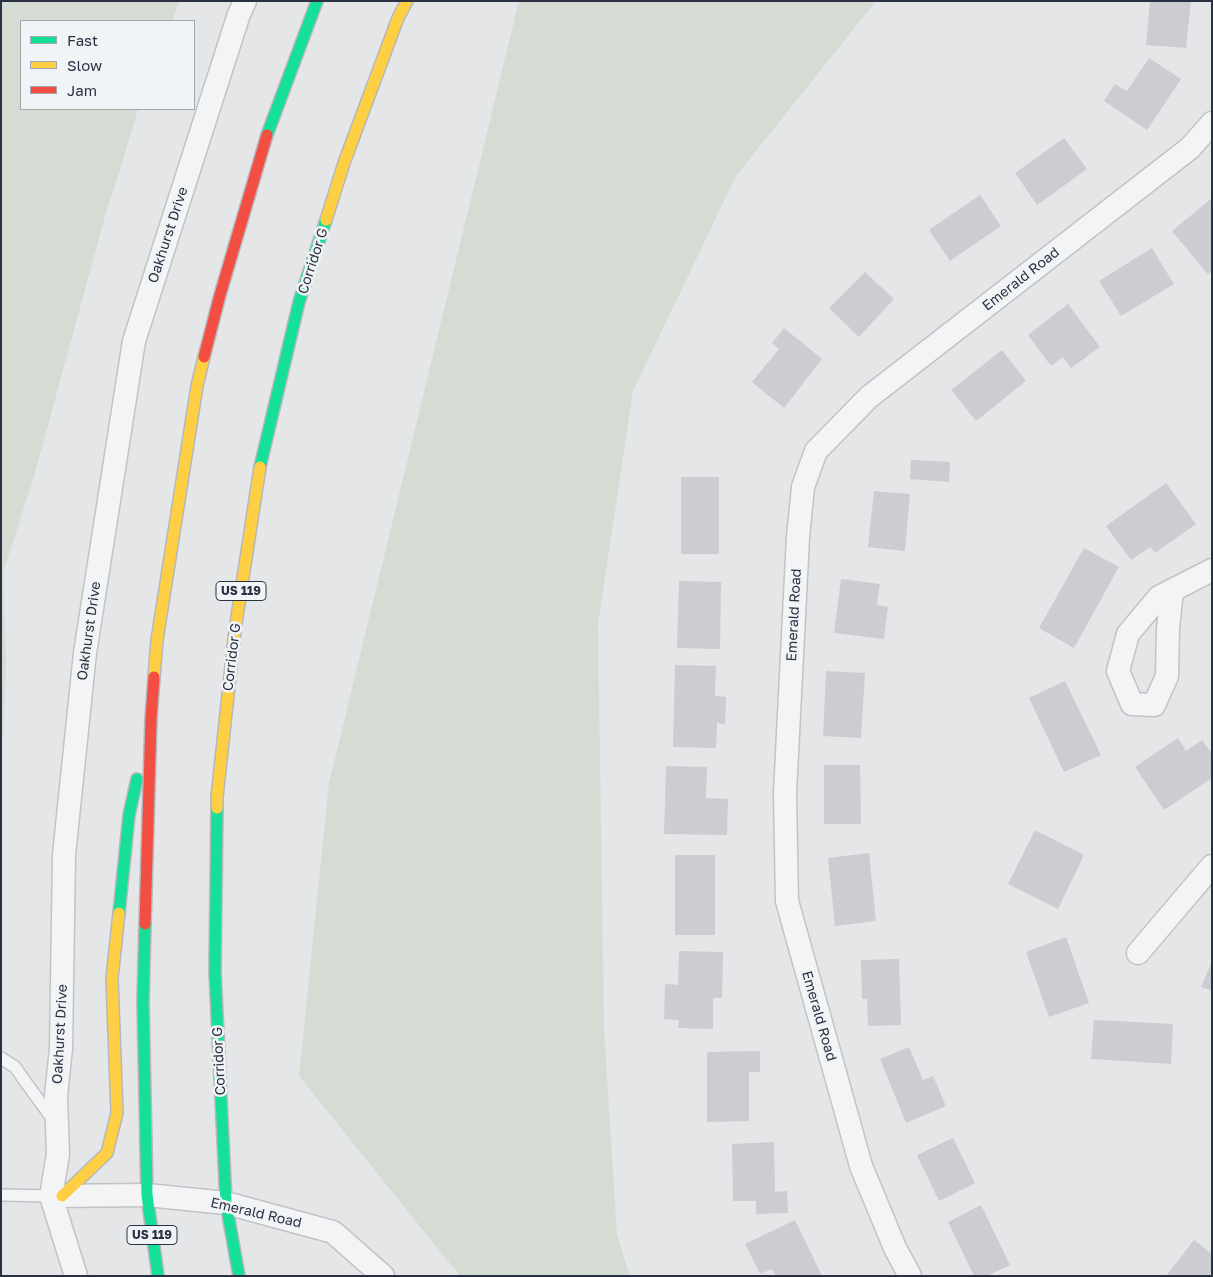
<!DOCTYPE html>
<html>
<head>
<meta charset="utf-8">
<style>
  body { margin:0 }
  #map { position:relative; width:1213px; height:1277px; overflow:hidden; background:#e4e6e8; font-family:"Golos Text",sans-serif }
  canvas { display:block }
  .frame { position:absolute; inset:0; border:2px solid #2a3142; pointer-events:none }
  .legend { position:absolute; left:20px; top:20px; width:175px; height:90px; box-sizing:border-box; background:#f1f4f7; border:1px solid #a1a6af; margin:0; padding:6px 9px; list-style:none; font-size:15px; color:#2a3142 }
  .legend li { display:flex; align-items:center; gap:10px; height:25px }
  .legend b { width:25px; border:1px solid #a1a6af }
</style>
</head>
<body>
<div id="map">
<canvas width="1213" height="1277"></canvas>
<div class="frame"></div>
<ul class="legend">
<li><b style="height:6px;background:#16e098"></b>Fast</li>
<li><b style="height:6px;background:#ffcf43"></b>Slow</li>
<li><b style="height:6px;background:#f24e42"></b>Jam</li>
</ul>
</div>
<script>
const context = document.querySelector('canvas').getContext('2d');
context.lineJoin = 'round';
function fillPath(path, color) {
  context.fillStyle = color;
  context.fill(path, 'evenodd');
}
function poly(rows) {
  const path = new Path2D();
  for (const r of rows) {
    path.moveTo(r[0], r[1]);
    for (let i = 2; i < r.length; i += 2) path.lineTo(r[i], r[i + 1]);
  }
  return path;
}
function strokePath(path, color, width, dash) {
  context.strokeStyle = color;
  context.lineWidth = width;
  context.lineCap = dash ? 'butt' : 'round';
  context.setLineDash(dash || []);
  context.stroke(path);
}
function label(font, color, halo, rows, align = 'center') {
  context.font = font + ' "Golos Text",sans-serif';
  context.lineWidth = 5;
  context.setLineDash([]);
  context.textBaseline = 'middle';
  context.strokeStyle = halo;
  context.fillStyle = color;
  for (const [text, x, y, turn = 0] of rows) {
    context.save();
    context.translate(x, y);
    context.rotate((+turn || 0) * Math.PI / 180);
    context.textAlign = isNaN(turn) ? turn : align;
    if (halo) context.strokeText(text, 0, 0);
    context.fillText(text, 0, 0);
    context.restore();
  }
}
fillPath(poly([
  [1,1,179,1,172,21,21,21,21,109,138,109,124,157,107,209,33,480,3,572,6,662,3,737,1,748],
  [519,1,876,1,736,176,633,391,598,624,604,1030,617,1235,630,1276,460,1276,299,1076,329,783]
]), '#d4dcd4');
fillPath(poly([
  [1150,1,1191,1,1186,48,1146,45],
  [1149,58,1181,79,1147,130,1104,101,1115,84,1127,91],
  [1064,138,1087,169,1037,205,1015,173],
  [980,195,1001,226,950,261,929,230],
  [1212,198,1212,271,1208,274,1172,231],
  [1152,248,1174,284,1121,316,1099,281],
  [865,272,894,299,859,337,829,308],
  [1068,304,1100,347,1071,368,1063,357,1051,366,1028,335],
  [784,328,822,359,784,408,752,382,779,349,772,343],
  [1002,350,1026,381,976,421,951,390],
  [911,460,950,462,949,482,910,479],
  [681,477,719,477,719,554,681,554],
  [1166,483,1196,524,1155,553,1150,547,1131,560,1106,526],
  [874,491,910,494,905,551,868,547],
  [1084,548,1119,567,1074,648,1039,628],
  [841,579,880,584,877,605,888,607,884,639,834,633],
  [679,581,721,582,720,649,677,648],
  [675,665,716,666,715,696,726,697,725,724,717,723,716,748,673,747],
  [826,671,865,673,861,738,823,736],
  [1065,681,1101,755,1064,772,1029,698],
  [1178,738,1186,751,1202,740,1212,754,1212,778,1164,810,1135,767],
  [824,765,860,765,861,824,824,824],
  [666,766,707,767,706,798,728,799,727,835,664,834],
  [1035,830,1084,855,1058,909,1008,884],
  [869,853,876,921,835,926,828,858],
  [675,855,715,855,715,935,675,935],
  [1066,937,1089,1003,1049,1017,1026,952],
  [679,951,723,952,722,998,713,998,713,1029,678,1028,679,1020,664,1019,665,984,678,985],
  [899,959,901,1025,868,1026,867,999,862,999,861,960],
  [1212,962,1212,991,1201,987],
  [1094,1020,1173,1024,1171,1064,1091,1059],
  [909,1047,923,1080,933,1076,946,1106,906,1123,880,1059],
  [760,1051,760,1072,749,1072,749,1121,707,1122,707,1052],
  [953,1138,975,1183,939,1201,917,1155],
  [774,1142,775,1192,787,1191,788,1213,756,1214,756,1201,733,1201,732,1144],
  [981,1205,1010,1265,987,1276,974,1276,948,1222],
  [795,1220,822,1276,776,1276,772,1269,760,1274,745,1244],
  [1194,1240,1212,1254,1212,1276,1166,1276]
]), '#cbcdd0');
const lane = poly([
  [1,1058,15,1067,27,1084,54,1121],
  [1,1195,51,1196]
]);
const street = poly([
  [1172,591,1168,628,1167,676,1154,705,1132,704,1118,671,1128,634,1159,597,1212,570],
  [1138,953,1212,866],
  [52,1196,147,1195,226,1203,333,1232,383,1276],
  [76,1276,51,1196,58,1154,56,1096,61,1048,64,855,85,653,134,341,239,14,245,1],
  [910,1276,895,1248,861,1166,787,901,785,793,798,537,803,487,816,451,869,397,1190,148,1212,123]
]);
const fast = poly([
  [267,135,317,1],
  [260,467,299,302,326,220],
  [217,808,215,972,226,1203,239,1276],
  [119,913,129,815,137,779],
  [145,924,143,1001,147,1195,158,1276]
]);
const slow = poly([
  [326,220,344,163,398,18,407,1],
  [154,677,157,640,197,386,204,357],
  [217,808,217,797,235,630,260,467],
  [62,1196,107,1153,117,1113,112,978,119,913]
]);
const jam = poly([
  [204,357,220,295,267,135],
  [145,924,151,719,154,677]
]);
strokePath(lane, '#c1c3c6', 14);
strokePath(street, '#c1c3c6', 25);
strokePath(fast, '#b6b8bd', 14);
strokePath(slow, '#b6b8bd', 14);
strokePath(jam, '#b6b8bd', 14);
strokePath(lane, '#f3f4f5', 11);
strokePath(street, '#f3f4f5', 22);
strokePath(fast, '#16e098', 11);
strokePath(slow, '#ffcf43', 11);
strokePath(jam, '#f24e42', 11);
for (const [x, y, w] of [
  [241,591,50],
  [152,1235,50]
]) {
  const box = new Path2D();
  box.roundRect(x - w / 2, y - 9.5, w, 19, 4);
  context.fillStyle = '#f1f4f7';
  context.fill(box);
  strokePath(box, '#2a3142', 1);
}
label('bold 12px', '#2a3142', null, [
  ["US 119",241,591],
  ["US 119",152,1235]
]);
label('14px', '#2a3142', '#f1f4f7', [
  ["Oakhurst Drive",168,235,-72],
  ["Corridor G",313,261,-72],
  ["Emerald Road",1021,279,-38],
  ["Emerald Road",794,615,-87],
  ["Oakhurst Drive",89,631,-82],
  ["Corridor G",232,657,-83],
  ["Emerald Road",819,1016,74],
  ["Oakhurst Drive",60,1034,-87],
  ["Corridor G",219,1061,-93],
  ["Emerald Road",256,1213,13]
]);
</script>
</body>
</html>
